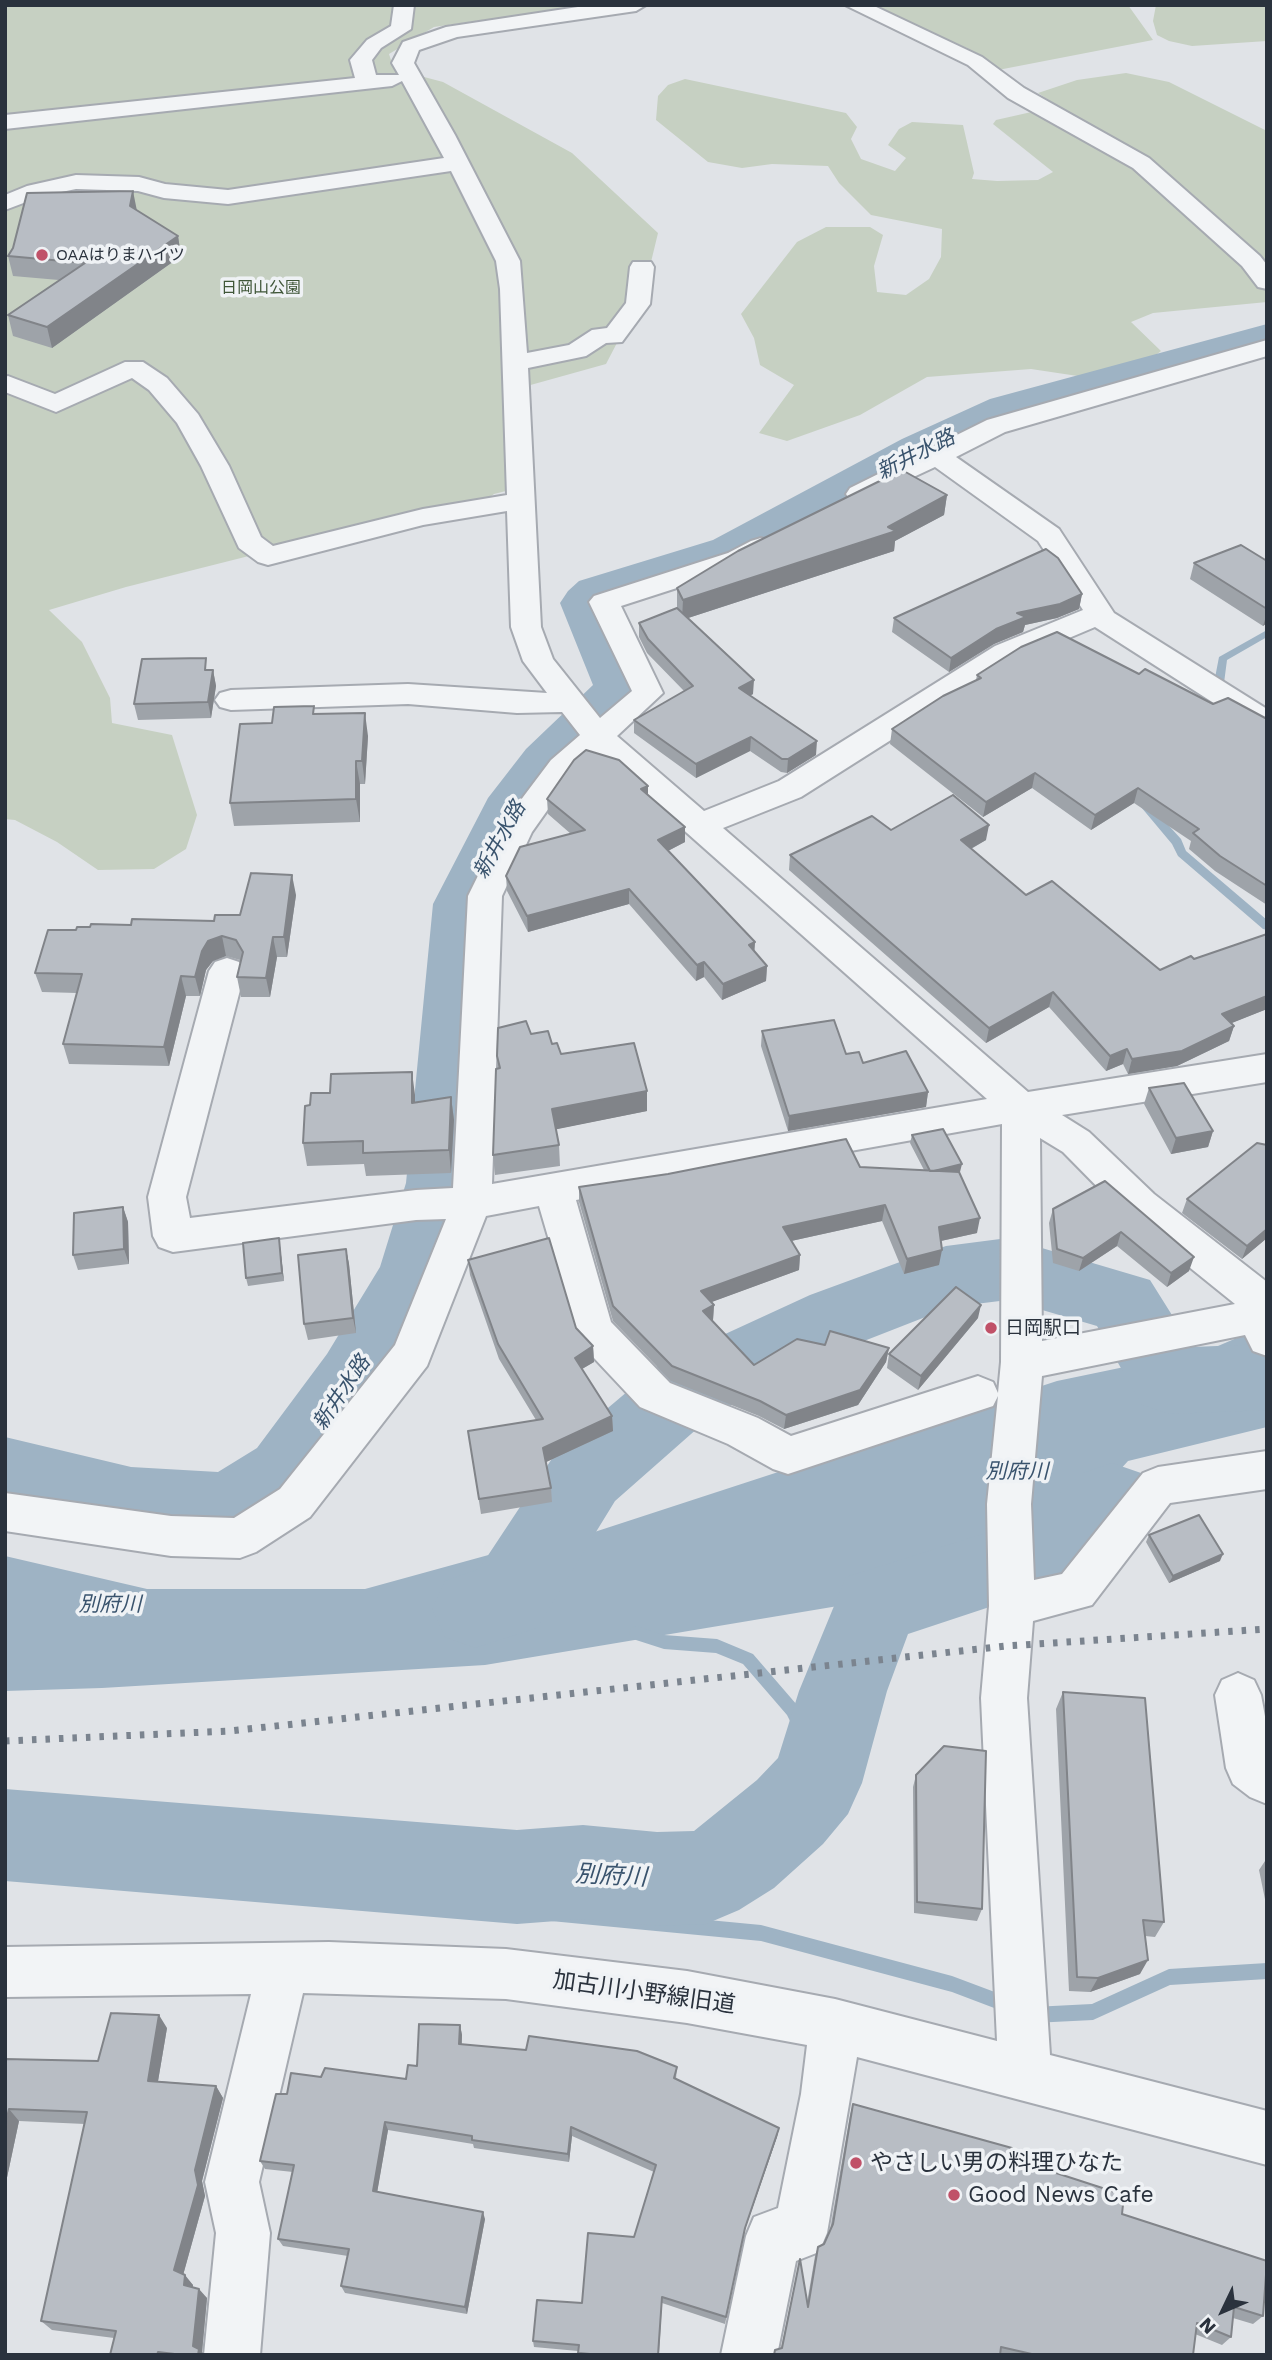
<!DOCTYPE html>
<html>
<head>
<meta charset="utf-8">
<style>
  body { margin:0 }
  #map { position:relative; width:1272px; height:2360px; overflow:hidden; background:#e0e3e7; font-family:"Work Sans",sans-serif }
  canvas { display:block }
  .frame { position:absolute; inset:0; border:7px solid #2a323d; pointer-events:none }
  .north { position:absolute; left:1188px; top:2276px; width:70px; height:70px; -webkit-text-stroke:5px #eff2f5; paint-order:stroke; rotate:226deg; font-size:19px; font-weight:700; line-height:28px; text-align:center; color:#2a323d }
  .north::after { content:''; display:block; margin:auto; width:24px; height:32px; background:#2a323d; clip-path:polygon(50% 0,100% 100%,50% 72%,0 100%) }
</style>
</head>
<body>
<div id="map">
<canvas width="1272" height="2360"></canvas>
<div class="frame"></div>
<div class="north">N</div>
</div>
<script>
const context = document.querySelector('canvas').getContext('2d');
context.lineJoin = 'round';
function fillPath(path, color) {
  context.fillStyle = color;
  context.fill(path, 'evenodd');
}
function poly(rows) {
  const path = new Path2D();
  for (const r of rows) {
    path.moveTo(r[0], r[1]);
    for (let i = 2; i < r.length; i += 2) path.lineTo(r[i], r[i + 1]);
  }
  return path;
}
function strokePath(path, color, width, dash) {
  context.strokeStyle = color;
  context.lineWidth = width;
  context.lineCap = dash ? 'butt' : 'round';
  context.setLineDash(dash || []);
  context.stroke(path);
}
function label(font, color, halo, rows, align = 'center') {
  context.font = font + ' "Work Sans","Noto Sans JP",sans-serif';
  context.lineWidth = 7;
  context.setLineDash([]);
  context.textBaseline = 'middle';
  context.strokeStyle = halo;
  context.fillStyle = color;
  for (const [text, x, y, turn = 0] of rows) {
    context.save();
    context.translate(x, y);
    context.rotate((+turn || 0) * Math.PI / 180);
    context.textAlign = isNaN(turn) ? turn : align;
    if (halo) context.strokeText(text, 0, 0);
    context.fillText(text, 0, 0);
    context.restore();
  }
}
fillPath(poly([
  [5,5,588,5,434,27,389,54,394,69,443,82,572,153,658,233,644,291,606,364,509,391,506,491,494,494,482,503,451,505,126,587,49,610,82,642,110,698,112,723,172,735,197,815,186,849,154,869,98,870,57,842,15,820,5,819],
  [867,5,1128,5,1153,40,998,70,967,48],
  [1156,5,1267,5,1267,41,1192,46,1169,41,1157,35,1153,21],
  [1126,73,1169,82,1267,131,1267,302,1153,313,1131,322,1161,351,1142,366,1091,378,1031,369,927,377,860,415,787,441,759,433,794,385,760,365,754,338,741,314,797,242,826,227,870,227,883,235,874,266,877,292,906,295,929,279,941,257,942,229,871,215,839,183,828,166,772,164,742,168,708,162,656,120,658,96,668,85,685,79,846,113,857,127,851,139,861,159,895,171,906,158,888,145,899,129,912,122,963,125,974,173,972,179,997,181,1038,180,1053,172,993,124,996,120,1058,106,1038,93,1077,80]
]), '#c6d0c2');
fillPath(poly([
  [1267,1325,1267,1427,1128,1461,1059,1537,850,1604,485,1665,102,1688,5,1691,5,1556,147,1589,365,1589,503,1551,573,1539,1057,1381,1211,1349]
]), '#9eb3c4');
fillPath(poly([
  [1267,630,1267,637,1227,660,1224,683,1222,685,1216,685,1214,683,1219,657,1267,630],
  [1146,804,1150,805,1181,839,1186,851,1267,920,1267,930,1263,929,1178,856,1172,844,1141,807,1146,804],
  [1118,1501,1123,1503,1125,1507,1123,1511,1068,1562,1063,1564,1058,1562,1056,1558,1058,1554,1113,1503,1118,1501],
  [964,1587,969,1588,971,1593,978,1592,983,1593,985,1598,983,1603,899,1626,895,1640,890,1642,885,1640,883,1635,886,1620,879,1619,877,1614,879,1609,964,1587],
  [636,1626,664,1635,717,1639,753,1654,797,1705,828,1766,852,1689,857,1687,862,1689,864,1694,850,1743,868,1693,873,1691,878,1693,880,1698,847,1793,831,1817,764,1884,758,1886,752,1884,750,1878,752,1872,825,1801,767,1857,727,1889,701,1898,586,1893,506,1897,5,1858,5,1842,506,1881,586,1877,701,1882,716,1877,755,1847,821,1783,787,1715,743,1664,716,1653,664,1649,636,1640,631,1638,629,1633,631,1628,636,1626],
  [5,1859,309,1882,761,1925,952,1976,1016,2000,1018,2006,1016,2012,1010,2014,952,1992,761,1941,309,1898,5,1875,5,1859],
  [1267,1963,1267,1979,1170,1985,1093,2020,1033,2023,1027,2021,1025,2015,1027,2009,1033,2007,1092,2004,1169,1969,1267,1963]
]), '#9eb3c4');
fillPath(poly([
  [1267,324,1267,354,1026,421,938,461,751,564,618,606,652,685,630,719,570,777,538,819,499,904,480,1183,454,1274,383,1402,315,1498,258,1535,229,1546,131,1539,5,1509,5,1437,131,1467,218,1472,257,1448,327,1354,380,1267,406,1183,433,904,488,798,526,749,593,685,560,603,568,591,579,581,713,540,902,439,990,399,1267,324],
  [1008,1238,1150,1280,1192,1347,1267,1344,1267,1410,1170,1414,1142,1405,1097,1326,1008,1300,951,1307,864,1341,716,1412,615,1501,537,1628,475,1648,445,1637,432,1609,445,1581,479,1569,557,1451,660,1364,810,1295,919,1255,946,1246,1008,1238],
  [1112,1463,1141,1473,1153,1499,1141,1525,1086,1575,908,1634,887,1691,862,1783,848,1814,823,1844,774,1888,739,1910,706,1924,657,1926,583,1919,517,1924,5,1881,5,1789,517,1830,583,1825,657,1832,694,1831,757,1780,778,1758,799,1691,846,1577,1030,1519,1083,1473,1112,1463]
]), '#9eb3c4');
const minor = poly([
  [394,5,414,5,411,29,381,48,372,60,376,75,399,75,392,63,403,42,446,27,591,5,646,5,636,11,457,37,419,50,414,63,455,135,520,261,527,353,569,345,592,330,607,328,626,303,630,267,633,262,651,262,654,267,650,304,622,342,606,343,586,356,528,368,541,627,553,659,600,718,632,691,589,602,594,596,728,553,751,541,761,538,771,541,775,547,771,553,748,565,621,606,663,693,617,736,704,811,779,781,995,646,1083,610,1038,541,935,467,860,502,850,500,846,494,850,488,987,420,1267,340,1267,356,1005,432,956,457,1059,529,1114,613,1267,709,1267,733,1256,730,1095,627,1017,660,801,797,723,828,1028,1092,1267,1054,1267,1082,1062,1115,1089,1132,1154,1194,1267,1282,1267,1356,1253,1351,1245,1335,1042,1376,1031,1504,1034,1580,1062,1574,1143,1473,1158,1467,1267,1451,1267,1489,1170,1503,1092,1605,1033,1621,1027,1698,1050,2055,1267,2111,1267,2165,857,2057,827,2233,819,2252,796,2261,777,2355,721,2355,746,2236,754,2217,778,2208,801,2094,807,2045,687,2023,506,1999,303,1993,259,2182,270,2233,260,2355,204,2355,216,2233,205,2182,251,1994,5,1997,5,1947,329,1942,506,1949,687,1971,835,1999,997,2041,981,1698,989,1606,987,1504,998,1396,993,1406,788,1474,773,1469,728,1444,640,1407,579,1342,539,1206,486,1216,427,1366,310,1517,256,1552,240,1558,171,1556,5,1531,5,1493,171,1516,234,1518,280,1489,395,1345,446,1219,416,1220,173,1252,159,1247,153,1236,148,1197,209,971,215,962,227,958,239,962,245,971,186,1197,190,1218,416,1190,453,1188,468,896,505,821,551,760,580,735,562,712,517,713,408,704,231,710,220,707,215,700,220,693,231,690,408,684,547,693,523,661,511,627,507,511,423,525,268,565,258,562,239,548,201,466,177,423,149,390,132,378,56,412,5,392,5,377,8,376,55,394,125,362,143,362,167,378,198,414,229,466,261,537,273,546,423,509,507,495,500,289,496,261,451,171,228,204,164,198,138,191,76,189,42,196,5,210,5,195,27,186,76,175,139,177,165,184,228,190,444,158,402,81,392,86,5,129,5,115,355,78,350,60,367,40,391,26,394,5],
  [598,753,687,833,987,1099,492,1184,502,896,532,832,573,774,598,753],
  [1002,1124,1001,1362,998,1393,993,1382,978,1376,791,1436,758,1418,670,1383,611,1322,576,1200,1002,1124],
  [1040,1138,1063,1152,1126,1216,1235,1304,1042,1341,1040,1138],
  [845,5,872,5,982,57,1024,88,1149,158,1260,256,1267,265,1267,289,1258,287,1242,266,1133,168,1008,98,968,65,845,5],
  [1238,1673,1254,1680,1261,1695,1267,1727,1267,1804,1250,1797,1233,1784,1226,1768,1215,1695,1222,1680,1238,1673]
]);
strokePath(minor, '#a6aab1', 4);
fillPath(minor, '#f2f4f6');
strokePath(poly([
  [5,1741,230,1731,1006,1646,1267,1629]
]), '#7b848f', 7, [4.5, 9]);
fillPath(poly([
  [137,211,178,236,181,256,52,348,13,336,8,315,59,280,13,276,8,256],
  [947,495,944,515,895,541,894,551,688,618,753,694,750,696,816,755,787,773,781,772,750,751,696,778,634,733,634,720,684,691,647,653,639,637,639,623,677,608,677,588],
  [1267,561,1267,623,1263,626,1190,579,1194,563],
  [1082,594,1079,609,1057,618,1025,625,1023,632,994,644,949,672,892,632,894,618],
  [208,670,213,670,216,686,211,718,138,720,134,704],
  [1139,674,1213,704,1267,719,1267,905,1215,871,1189,849,1191,841,1134,803,1091,830,1032,788,983,817,890,744,892,729,976,680,977,675],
  [315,714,368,736,365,784,360,784,360,822,234,826,230,803,272,723],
  [648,795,685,842,668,851,755,942,754,951,767,966,766,981,722,1000,704,977,696,981,629,904,528,932,507,891,506,876,571,834,548,814,547,799],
  [891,830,986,840,971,849,1026,895,1160,970,1267,934,1267,1009,1231,1023,1234,1026,1229,1041,1177,1066,1128,1074,1123,1064,1106,1071,1049,1007,986,1043,789,870,790,855],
  [296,895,287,957,277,957,270,997,241,997,237,977,241,961,240,960,226,956,213,961,206,970,200,996,186,996,169,1066,69,1064,63,1044,77,993,42,992,35,973,76,930,131,925,214,921,240,915],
  [762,1031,846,1054,928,1092,926,1107,788,1131,761,1046],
  [531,1034,552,1044,561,1054,647,1111,556,1129,559,1145,560,1166,495,1175,493,1155,498,1068,497,1056],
  [1149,1088,1213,1131,1208,1147,1171,1154,1144,1104],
  [415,1095,415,1103,451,1097,454,1120,451,1173,366,1176,364,1164,307,1166,303,1143],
  [912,1135,960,1172,959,1172,977,1233,941,1241,939,1265,904,1274,882,1221,791,1241,800,1255,799,1270,711,1302,714,1305,713,1320,712,1320,754,1365,825,1345,889,1348,886,1362,858,1405,784,1429,759,1416,671,1381,613,1321,579,1202,579,1187,860,1167,924,1170,910,1143],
  [1267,1145,1267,1238,1242,1259,1182,1213,1187,1199],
  [1105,1181,1189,1271,1167,1287,1117,1246,1079,1271,1053,1263,1049,1223,1053,1209],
  [123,1207,128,1222,129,1264,78,1270,73,1255],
  [279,1238,284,1281,248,1286,246,1278],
  [346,1249,349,1264,356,1333,308,1340,304,1324],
  [468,1260,576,1328,593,1346,594,1362,582,1369,612,1416,613,1431,546,1462,551,1488,552,1502,481,1514,468,1431,536,1420,499,1359,470,1275],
  [978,1318,918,1390,887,1368,889,1354],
  [1149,1535,1220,1561,1169,1583,1146,1542],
  [1063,1692,1164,1922,1155,1937,1145,1936,1140,1974,1090,1992,1069,1991,1056,1709],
  [916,1775,982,1909,977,1921,914,1913,913,1787],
  [1267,1858,1267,1909,1259,1870],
  [460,2025,462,2035,462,2044,677,2067,676,2079,779,2128,777,2137,743,2235,725,2324,662,2303,659,2355,578,2355,578,2351,534,2347,533,2341,582,2303,634,2237,654,2172,572,2136,569,2162,474,2148,473,2144,388,2130,377,2192,485,2219,467,2314,345,2293,341,2286,348,2256,283,2246,278,2239,293,2172,265,2169,260,2161,287,2094,321,2077,406,2079],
  [167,2028,158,2081,216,2086,223,2098,202,2181,205,2196,183,2275,193,2285,192,2287,207,2298,202,2352,204,2355,110,2355,114,2338,52,2330,41,2321,85,2124,19,2121,5,2187,5,2059,98,2061],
  [853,2104,1010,2158,1122,2214,1263,2316,1253,2324,1233,2318,1231,2337,1222,2345,1195,2334,1193,2355,773,2355,781,2348,800,2259,807,2303,815,2256,818,2247,824,2244,830,2230,850,2115]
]), '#9ea3a9');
fillPath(poly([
  [133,191,137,211,130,206],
  [178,236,181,256,52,348,47,327],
  [947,495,944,515,895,541,894,551,682,620,683,600,888,527],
  [1082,594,1079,609,1057,618,1025,625,1023,632,994,644,949,672,951,658,1017,613],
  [1267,613,1267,623,1263,626],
  [213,670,216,686,211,718,208,702],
  [754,680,753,694,738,702,739,688],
  [365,713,368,736,365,784,362,761],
  [751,737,750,751,696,778,696,764],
  [817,741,816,755,787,773,788,759],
  [356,761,360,784,360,822,356,799],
  [1035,773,1032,788,983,817,986,802],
  [648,786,648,801,641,789],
  [1138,788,1134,803,1091,830,1095,815],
  [989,825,986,840,958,856,961,840],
  [685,827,685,842,658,856,658,840],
  [292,875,296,895,287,957,284,937],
  [629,889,629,904,528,932,527,916],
  [222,936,226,956,213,961,206,970,200,996,195,977,202,951,208,941],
  [273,937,277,957,270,997,266,978],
  [755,942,754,957,749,945],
  [704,962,704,977,696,981,697,965],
  [767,966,766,981,722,1000,723,984],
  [181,976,186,996,169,1066,164,1047],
  [1053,992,1049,1007,986,1043,989,1028],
  [1267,996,1267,1009,1217,1029,1222,1014],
  [1234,1026,1229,1041,1177,1066,1128,1074,1132,1059],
  [1127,1049,1123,1064,1106,1071,1110,1056],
  [412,1072,415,1095,415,1126,412,1103],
  [647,1091,647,1111,553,1130,552,1109],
  [928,1092,926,1107,788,1131,789,1116],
  [451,1097,454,1120,451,1173,449,1150],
  [1213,1131,1208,1147,1171,1154,1176,1138],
  [962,1164,960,1172,929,1180,931,1172],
  [885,1205,882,1221,782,1243,783,1227],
  [123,1207,128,1222,129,1264,124,1249],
  [980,1218,977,1233,936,1242,939,1227],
  [1267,1229,1267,1238,1242,1259,1247,1246],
  [1121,1232,1117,1246,1079,1271,1083,1258],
  [279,1238,280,1246,284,1281,282,1273],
  [346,1249,349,1264,356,1333,353,1318],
  [942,1250,939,1265,904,1274,907,1259],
  [800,1255,799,1270,701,1306,701,1291],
  [1194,1257,1189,1271,1167,1287,1171,1273],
  [714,1305,713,1320,702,1326,703,1311],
  [981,1305,978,1318,918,1390,921,1376],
  [593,1346,594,1362,575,1373,575,1358],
  [889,1348,886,1362,858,1405,784,1429,786,1415],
  [612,1416,613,1431,544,1463,543,1448],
  [1223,1554,1220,1561,1169,1583,1173,1576],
  [1148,1960,1140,1974,1090,1992,1098,1978],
  [159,2015,167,2028,156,2093,148,2081],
  [460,2025,462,2035,461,2053,459,2044],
  [216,2086,223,2098,202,2181,205,2196,182,2279,174,2270,195,2170],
  [9,2109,19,2121,5,2187,5,2126],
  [385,2122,388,2130,376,2199,373,2191],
  [571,2127,572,2136,569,2162,568,2154],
  [779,2128,777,2137,743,2235,725,2324,745,2228],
  [483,2212,485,2219,467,2314,465,2307],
  [185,2275,193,2285,192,2295,184,2285],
  [199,2289,207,2298,202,2352,204,2355,198,2355,193,2346]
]), '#818489');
const building = poly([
  [133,191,130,206,178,236,47,327,8,315,85,263,8,256,13,248,27,193,133,191],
  [902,470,947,495,888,527,896,531,683,600,677,588,738,551,902,470],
  [1241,545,1267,561,1267,609,1194,563,1241,545],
  [1046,549,1058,558,1082,594,1060,604,1017,613,1026,617,996,629,951,658,894,618,1046,549],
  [677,608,754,680,739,688,817,741,788,759,782,759,751,737,696,764,634,720,693,686,648,639,639,623,677,608],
  [1057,632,1139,674,1145,669,1213,704,1228,698,1267,719,1267,886,1220,856,1193,833,1199,829,1138,788,1095,815,1035,773,986,802,892,729,943,696,981,678,977,675,1021,647,1057,632],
  [206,658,205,670,213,670,208,702,134,704,142,659,206,658],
  [314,706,313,714,365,713,362,761,356,761,356,799,230,803,240,724,272,723,274,707,314,706],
  [586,750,619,760,648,786,641,789,685,827,658,840,755,942,749,945,767,966,723,984,704,962,697,965,629,889,527,916,506,876,520,847,585,830,547,799,574,760,586,750],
  [953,795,989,825,961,840,1026,895,1052,881,1160,970,1191,956,1194,959,1267,934,1267,996,1222,1014,1234,1026,1182,1051,1132,1059,1127,1049,1110,1056,1053,992,989,1028,790,855,872,816,891,830,953,795],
  [251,873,292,875,284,937,273,937,266,978,237,977,243,952,236,940,222,936,208,941,202,951,195,977,181,976,164,1047,63,1044,82,974,35,973,48,930,76,930,77,927,90,927,91,924,131,925,132,919,214,921,215,915,240,915,251,873],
  [834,1020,846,1054,859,1052,863,1063,906,1051,928,1092,789,1116,762,1031,834,1020],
  [526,1021,531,1034,548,1031,552,1044,557,1043,561,1054,634,1043,647,1091,552,1109,559,1145,493,1155,496,1069,500,1068,497,1056,498,1028,526,1021],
  [412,1072,412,1103,451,1097,449,1150,363,1153,363,1141,303,1143,305,1106,310,1105,311,1093,330,1093,331,1074,412,1072],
  [1184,1083,1213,1131,1176,1138,1149,1088,1184,1083],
  [943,1129,962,1164,934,1171,930,1171,912,1135,943,1129],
  [846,1139,860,1167,959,1172,980,1218,939,1227,942,1250,907,1259,885,1205,783,1227,800,1255,701,1291,714,1305,703,1311,754,1365,797,1339,825,1345,830,1331,889,1348,860,1390,786,1415,760,1401,672,1366,613,1306,579,1187,668,1174,846,1139],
  [1257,1143,1267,1145,1267,1229,1247,1246,1187,1199,1257,1143],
  [1105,1181,1194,1257,1171,1273,1121,1232,1083,1258,1057,1249,1053,1209,1105,1181],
  [123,1207,124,1249,73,1255,74,1213,123,1207],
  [279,1238,282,1273,246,1278,243,1243,279,1238],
  [549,1238,576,1328,593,1346,575,1358,612,1416,543,1448,551,1488,479,1499,468,1431,543,1419,498,1344,468,1260,549,1238],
  [346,1249,353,1318,304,1324,298,1255,346,1249],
  [956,1287,981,1305,921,1376,889,1354,956,1287],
  [1199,1515,1223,1554,1173,1576,1149,1535,1199,1515],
  [1063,1692,1145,1698,1164,1922,1143,1920,1148,1960,1098,1978,1077,1977,1063,1692],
  [944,1746,986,1751,982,1909,917,1902,916,1775,944,1746],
  [111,2013,159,2015,148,2081,216,2086,195,2170,198,2185,174,2270,185,2275,184,2285,199,2289,193,2346,199,2349,198,2355,183,2355,158,2352,157,2355,110,2355,116,2331,41,2321,87,2112,9,2109,5,2126,5,2059,98,2061,111,2013],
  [419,2024,460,2025,459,2044,526,2050,529,2036,637,2051,677,2067,674,2078,779,2128,745,2228,726,2317,662,2297,658,2355,602,2355,578,2353,579,2345,533,2341,537,2300,582,2303,588,2233,634,2237,656,2165,571,2127,568,2154,472,2140,472,2136,385,2122,373,2191,483,2212,465,2307,341,2286,349,2249,278,2239,294,2165,260,2161,276,2094,287,2094,291,2073,321,2077,325,2068,406,2079,408,2065,417,2066,419,2024],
  [853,2104,1012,2148,1010,2158,1124,2195,1122,2214,1267,2261,1263,2316,1234,2307,1231,2337,1197,2323,1193,2355,1036,2355,1001,2347,1000,2355,774,2355,775,2350,782,2348,800,2259,808,2307,818,2247,824,2244,833,2224,853,2104]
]);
fillPath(building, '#b8bdc4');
strokePath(building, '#818489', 2);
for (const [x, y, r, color] of [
  [42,255,7,"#c05168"],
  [991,1328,7,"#c05168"],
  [856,2163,7,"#c05168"],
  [954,2195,7,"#c05168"]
]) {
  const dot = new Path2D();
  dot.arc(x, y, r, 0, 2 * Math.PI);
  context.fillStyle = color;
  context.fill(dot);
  strokePath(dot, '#eff2f5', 2.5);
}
label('16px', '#2a323d', '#eff2f5', [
  ["OAAはりまハイツ",56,255]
], 'left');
label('16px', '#405739', '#eff2f5', [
  ["日岡山公園",261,288]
]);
label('19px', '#2a323d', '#eff2f5', [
  ["日岡駅口",1005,1328]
], 'left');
label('italic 21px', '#39536d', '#eff2f5', [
  ["新井水路",916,455,-27],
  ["新井水路",500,840,-61],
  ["新井水路",342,1393,-56],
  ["別府川",1017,1472],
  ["別府川",110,1605]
]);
label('23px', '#2a323d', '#eff2f5', [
  ["加古川小野線旧道",644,1993,8]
]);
label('23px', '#2a323d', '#eff2f5', [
  ["やさしい男の料理ひなた",870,2163],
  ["Good News Cafe",968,2195]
], 'left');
label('italic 24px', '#39536d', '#eff2f5', [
  ["別府川",611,1876,3]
]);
</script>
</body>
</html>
